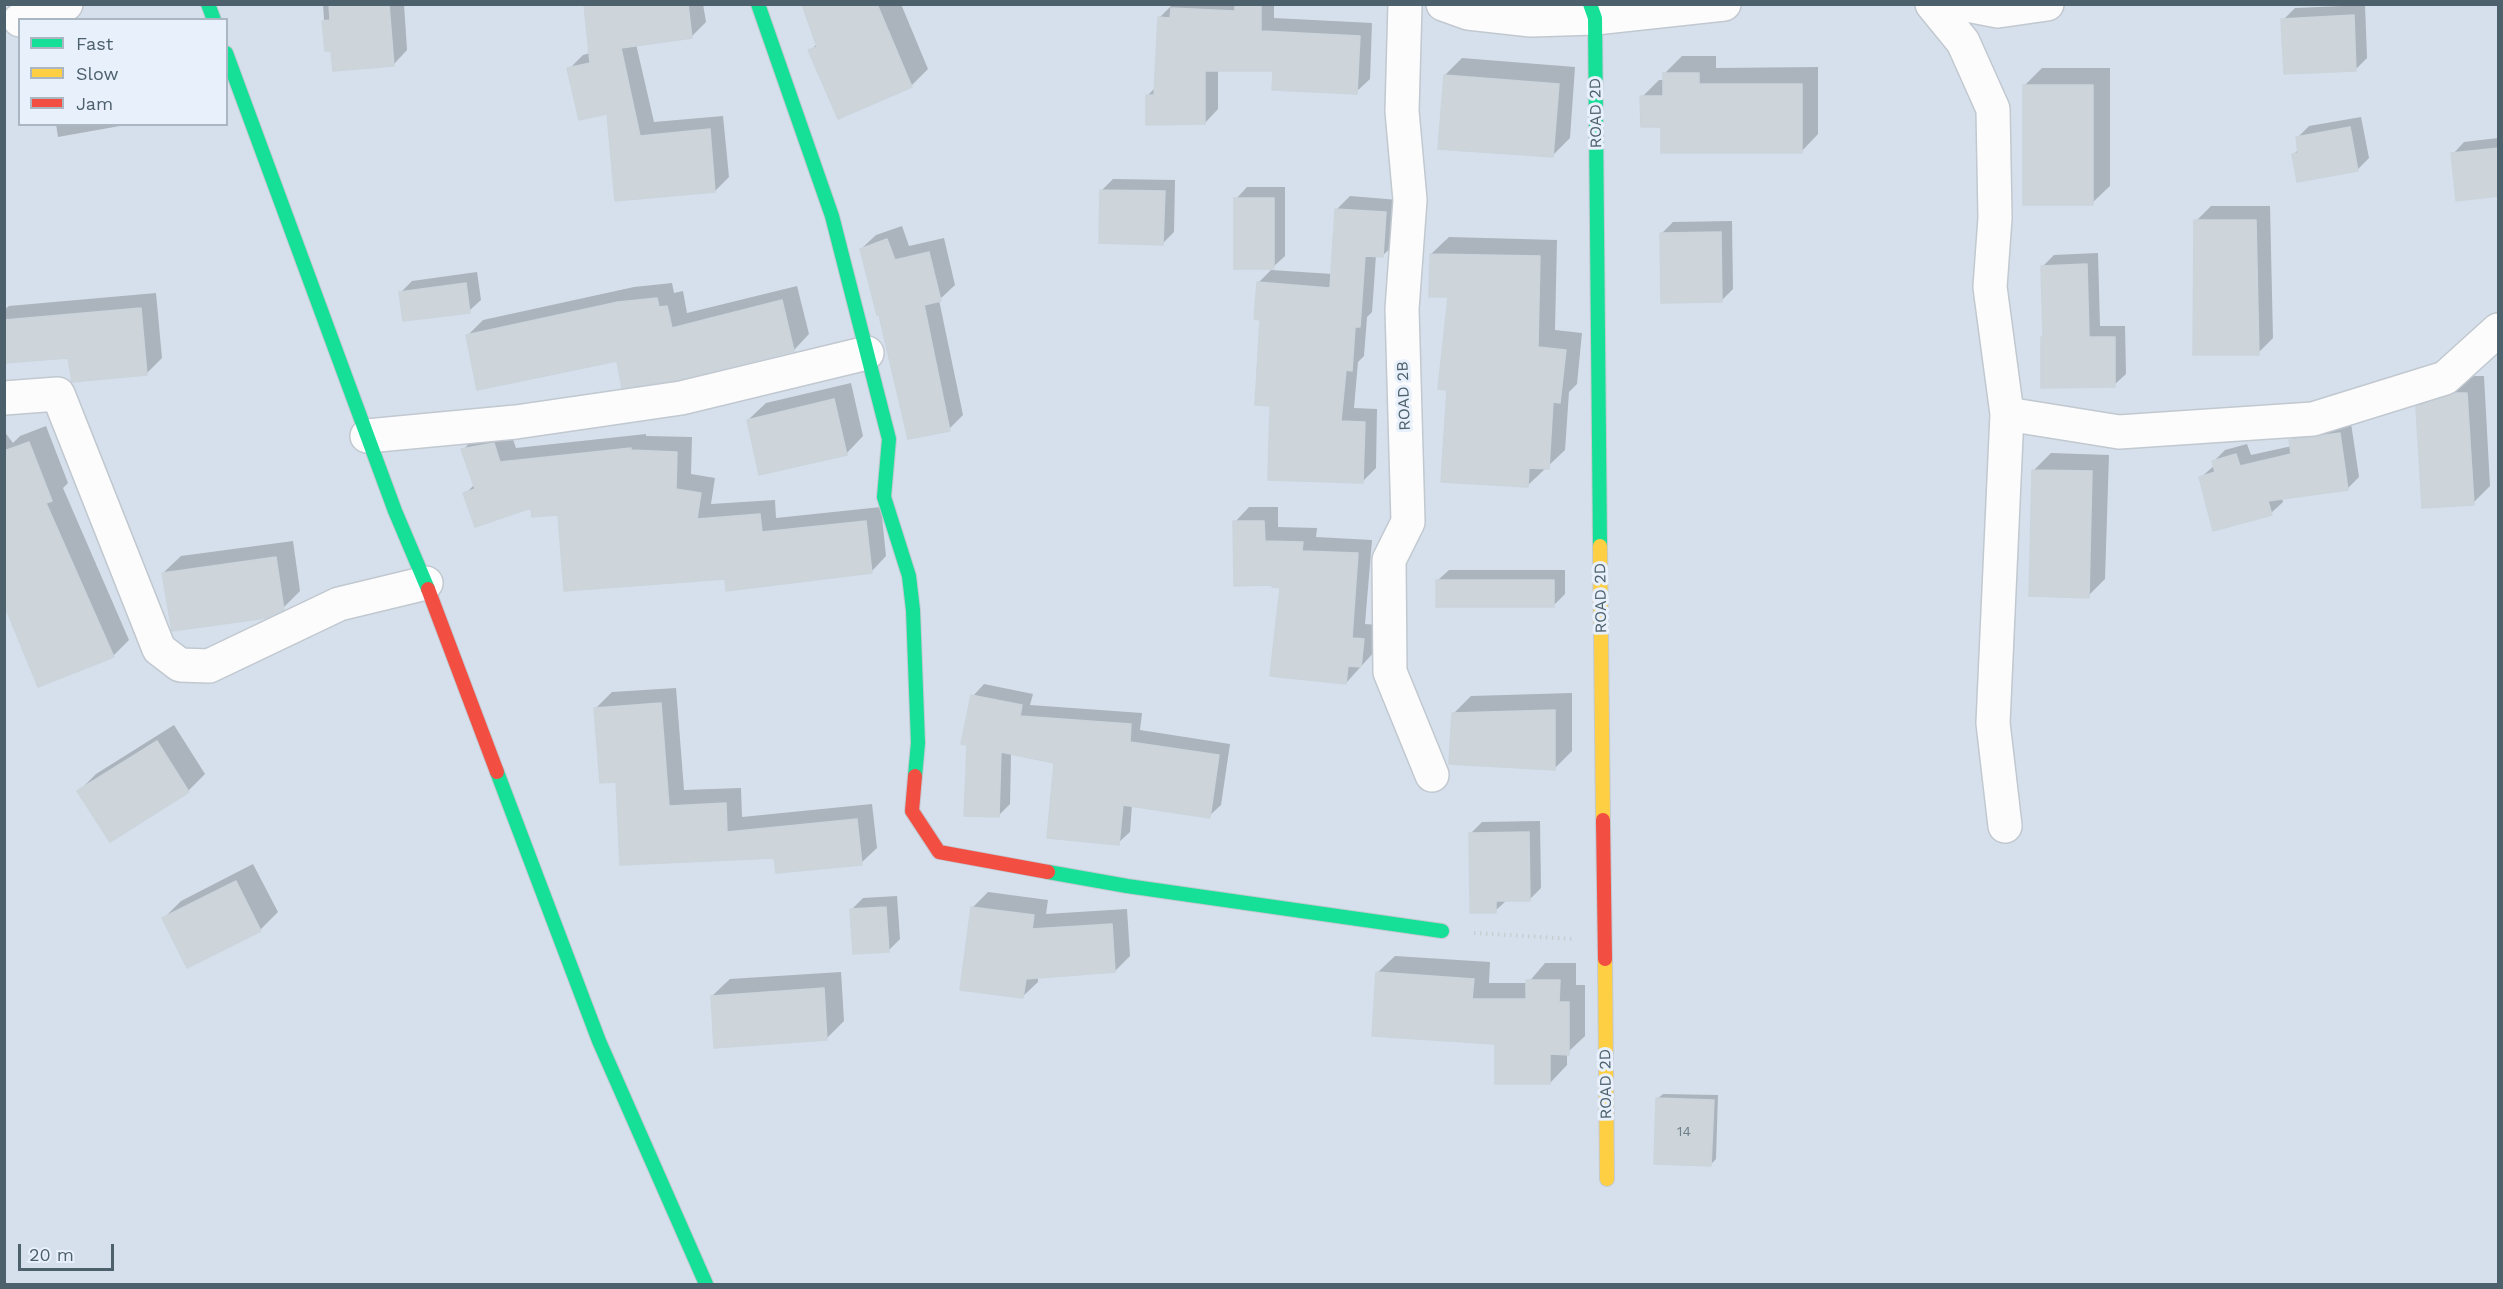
<!DOCTYPE html>
<html>
<head>
<meta charset="utf-8">
<style>
  body { margin:0 }
  #map { position:relative; width:2503px; height:1289px; overflow:hidden; background:#e8ecf3; font-family:"Work Sans",sans-serif }
  canvas { display:block }
  .frame { position:absolute; inset:0; border:6px solid #4d616c; pointer-events:none }
  .legend { position:absolute; left:18px; top:18px; width:210px; height:108px; box-sizing:border-box; background:#e8f0fc; border:2px solid #aab7c2; margin:0; padding:8px 10px; list-style:none; font-size:18px; color:#4d616c }
  .legend li { display:flex; align-items:center; gap:12px; height:30px }
  .legend b { width:30px; border:2px solid #aab7c2 }
  .scale { position:absolute; left:18px; top:1244px; width:96px; height:27px; box-sizing:border-box; border:3px solid #4d616c; border-top:0; padding-left:8px; font-size:18px; line-height:21px; white-space:nowrap; color:#4d616c; -webkit-text-stroke:4px #e8f0fc; paint-order:stroke }
</style>
</head>
<body>
<div id="map">
<canvas width="2503" height="1289"></canvas>
<div class="frame"></div>
<ul class="legend">
<li><b style="height:8px;background:#16e098"></b>Fast</li>
<li><b style="height:8px;background:#ffcf43"></b>Slow</li>
<li><b style="height:8px;background:#f24e42"></b>Jam</li>
</ul>
<div class="scale">20 m</div>
</div>
<script>
const context = document.querySelector('canvas').getContext('2d');
context.lineJoin = 'round';
function fillPath(path, color) {
  context.fillStyle = color;
  context.fill(path, 'evenodd');
}
function poly(rows) {
  const path = new Path2D();
  for (const r of rows) {
    path.moveTo(r[0], r[1]);
    for (let i = 2; i < r.length; i += 2) path.lineTo(r[i], r[i + 1]);
  }
  return path;
}
function strokePath(path, color, width, dash) {
  context.strokeStyle = color;
  context.lineWidth = width;
  context.lineCap = dash ? 'butt' : 'round';
  context.setLineDash(dash || []);
  context.stroke(path);
}
function label(font, color, halo, rows, align = 'center') {
  context.font = font + ' "Work Sans",sans-serif';
  context.lineWidth = 6;
  context.setLineDash([]);
  context.textBaseline = 'middle';
  context.strokeStyle = halo;
  context.fillStyle = color;
  for (const [text, x, y, turn = 0] of rows) {
    context.save();
    context.translate(x, y);
    context.rotate((+turn || 0) * Math.PI / 180);
    context.textAlign = isNaN(turn) ? turn : align;
    if (halo) context.strokeText(text, 0, 0);
    context.fillText(text, 0, 0);
    context.restore();
  }
}
fillPath(poly([
  [5,5,2498,5,2498,1284,5,1284],
  [20,20,226,20,226,124,20,124]
]), '#d6e0ec');
fillPath(poly([
  [323,4,404,4,407,50,394,64,326,50],
  [585,4,703,4,706,22,692,36,636,44,654,122,723,116,729,177,715,191,616,200,608,112,569,69,583,55,590,53],
  [804,4,901,4,928,69,911,86,810,51,818,43],
  [1173,4,1274,4,1274,18,1372,23,1370,79,1356,92,1275,70,1218,70,1218,109,1205,123,1147,96,1155,88,1159,18],
  [2365,5,2367,58,2356,69,2283,20,2295,8],
  [1682,56,1716,56,1716,68,1818,67,1818,134,1801,152,1642,97,1659,80,1665,80,1665,73],
  [1462,58,1575,67,1570,138,1552,156,1445,75],
  [2042,68,2110,68,2110,186,2092,203,2025,85],
  [2361,117,2369,158,2357,170,2293,155,2299,149,2297,138,2309,126],
  [56,124,131,124,58,137],
  [2498,138,2498,195,2453,154,2464,142],
  [1113,179,1175,180,1174,232,1162,244,1102,190],
  [1247,187,1285,187,1285,256,1273,267,1236,199],
  [1350,196,1399,200,1396,243,1382,256,1376,255,1372,312,1367,317,1364,356,1358,362,1354,408,1377,409,1376,468,1363,481,1272,405,1258,283,1271,270,1332,274,1337,209],
  [2211,206,2270,206,2273,338,2258,353,2196,221],
  [1732,221,1733,289,1722,300,1661,234,1673,222],
  [902,226,909,246,944,238,955,285,939,300,963,415,949,429,880,313,861,249,876,235],
  [1449,237,1557,240,1555,330,1582,333,1577,384,1569,392,1565,450,1527,486,1448,389,1450,296,1431,254],
  [2098,253,2100,326,2125,326,2126,374,2114,385,2044,336,2042,267,2054,255],
  [477,272,481,300,469,311,401,292,412,281],
  [672,283,674,293,683,291,687,313,797,286,809,334,794,350,618,359,467,336,483,320,634,287],
  [156,293,162,358,146,374,69,356,4,361,4,310,9,306],
  [2474,376,2484,376,2490,486,2473,503,2417,407,2435,390],
  [851,383,863,436,846,454,748,420,766,403],
  [2351,423,2359,477,2347,489,2282,498,2283,502,2271,513,2200,478,2215,465,2214,461,2225,450,2247,444,2251,455,2292,446,2291,441,2303,429],
  [46,426,68,483,63,488,129,640,113,656,4,602,4,431,13,443,20,436],
  [509,428,516,448,646,434,646,436,692,437,691,474,715,478,711,504,775,500,776,518,881,507,886,556,871,572,727,577,559,513,465,494,475,484,463,450,478,434],
  [2051,453,2109,455,2105,579,2088,596,2034,470],
  [1249,507,1278,507,1278,527,1317,528,1316,537,1372,540,1365,624,1378,625,1375,651,1346,683,1235,522],
  [293,541,300,591,283,608,163,573,181,556],
  [1449,570,1565,570,1565,594,1554,605,1437,581],
  [984,684,1033,694,1030,705,1142,713,1140,730,1230,744,1221,805,1209,816,1132,805,1130,832,1118,843,1056,761,1011,753,1010,804,998,816,973,696],
  [676,688,684,790,741,788,742,817,872,804,877,848,861,863,776,856,621,864,617,781,596,708,612,692],
  [1572,693,1572,751,1554,769,1453,714,1471,696],
  [174,725,205,774,188,791,79,791,96,774],
  [1540,821,1541,888,1530,899,1507,900,1495,911,1471,833,1482,822],
  [253,864,278,912,260,930,164,918,181,901],
  [988,892,1048,900,1046,914,1127,909,1130,956,1115,971,1038,976,1038,982,1022,997,973,907],
  [897,896,900,939,888,951,851,910,863,898],
  [1395,956,1490,962,1489,983,1528,983,1545,963,1576,963,1576,985,1585,985,1585,1036,1567,1053,1567,1065,1550,1083,1497,1043,1377,973],
  [841,972,844,1021,826,1039,712,996,730,979],
  [1663,1094,1718,1095,1716,1159,1711,1164,1657,1099]
]), '#0003');
const building = poly([
  [329,4,389,4,394,66,333,71,331,51,325,51,322,21,330,20,329,4],
  [584,4,688,4,692,38,621,48,640,136,710,129,715,192,615,201,607,114,579,120,567,68,590,63,584,4],
  [802,4,877,4,912,87,838,119,808,50,817,47,802,4],
  [1235,4,1261,4,1261,31,1360,36,1357,94,1272,90,1273,71,1205,71,1205,124,1146,125,1146,95,1154,95,1158,17,1170,18,1171,8,1235,11,1235,4],
  [2354,15,2356,71,2284,74,2281,19,2354,15],
  [1663,73,1699,73,1699,84,1802,84,1802,153,1661,153,1661,127,1641,127,1640,96,1663,96,1663,73],
  [1444,75,1559,84,1553,157,1438,149,1444,75],
  [2023,85,2093,85,2093,205,2023,205,2023,85],
  [2350,127,2358,171,2297,182,2292,154,2298,153,2296,137,2350,127],
  [2499,148,2499,196,2456,201,2451,153,2499,148],
  [1100,190,1165,191,1163,245,1099,243,1100,190],
  [1234,198,1274,198,1274,269,1234,269,1234,198],
  [1335,209,1386,212,1383,257,1365,256,1360,327,1355,327,1352,371,1346,370,1341,421,1365,422,1363,483,1268,480,1270,406,1255,405,1260,320,1254,319,1257,282,1330,288,1335,209],
  [2194,220,2256,220,2259,355,2193,355,2194,220],
  [1721,232,1722,302,1661,303,1660,233,1721,232],
  [887,239,895,260,929,252,941,301,924,305,950,431,908,439,879,315,877,315,860,249,887,239],
  [1430,254,1540,256,1538,347,1566,350,1560,403,1553,402,1549,469,1529,468,1528,487,1441,482,1447,390,1438,389,1448,297,1429,297,1430,254],
  [2087,264,2089,337,2115,337,2115,387,2041,388,2041,337,2043,337,2041,266,2087,264],
  [466,283,470,313,403,321,399,292,466,283],
  [657,298,659,307,667,306,672,328,782,300,794,351,677,380,622,388,617,361,477,390,466,335,618,302,657,298],
  [141,308,147,375,72,382,68,358,4,363,4,320,141,308],
  [2455,393,2467,393,2474,505,2422,508,2416,407,2455,393],
  [834,399,847,455,759,475,747,420,834,399],
  [2340,433,2348,490,2268,501,2272,515,2213,531,2199,477,2215,472,2212,461,2236,454,2240,466,2291,454,2289,440,2340,433],
  [29,442,52,501,46,503,114,657,38,687,4,604,4,451,29,442],
  [494,443,500,462,631,448,631,450,677,452,676,489,701,493,697,519,760,514,762,532,866,521,872,573,726,591,725,579,564,591,558,515,532,517,531,508,475,527,463,493,475,489,461,449,494,443],
  [2032,470,2092,471,2089,598,2029,596,2032,470],
  [1233,521,1264,521,1265,541,1303,542,1302,551,1358,553,1352,638,1364,639,1361,667,1348,666,1346,684,1270,676,1280,588,1272,587,1272,585,1234,586,1233,521],
  [276,557,284,610,266,618,172,631,162,573,276,557],
  [1436,580,1554,580,1554,607,1436,607,1436,580],
  [971,695,1022,705,1020,716,1131,724,1130,742,1219,755,1210,818,1123,805,1119,845,1047,838,1054,763,1001,752,999,817,964,816,967,745,961,744,971,695],
  [661,703,669,806,726,803,727,832,857,819,862,865,776,873,774,858,620,865,616,782,600,783,594,708,661,703],
  [1555,710,1555,770,1449,764,1452,713,1555,710],
  [157,741,189,792,110,842,77,791,157,741],
  [1529,832,1530,901,1496,901,1496,913,1470,913,1469,833,1529,832],
  [236,881,261,931,187,968,162,918,236,881],
  [886,907,889,952,853,954,850,909,886,907],
  [971,907,1034,915,1032,929,1112,924,1115,972,1026,979,1023,998,960,990,971,907],
  [1376,972,1474,979,1472,999,1526,999,1526,980,1560,980,1559,1002,1569,1002,1569,1055,1550,1054,1550,1084,1495,1084,1495,1044,1372,1036,1376,972],
  [824,988,827,1040,714,1048,711,996,824,988],
  [1656,1098,1714,1100,1711,1166,1654,1164,1656,1098]
]);
fillPath(building, '#cdd5db');
strokePath(building, '#cbd4db', 1.5);
const street = poly([
  [1405,4,1402,111,1410,200,1402,309,1408,522,1389,560,1390,672,1432,775],
  [1443,4,1468,13,1531,20,1595,18,1724,4],
  [1932,4,1963,42,1993,109,1995,218,1990,287,2007,414],
  [1962,4,1998,11,2047,4],
  [20,20,52,13,66,4],
  [4,398,58,394,159,649,180,665,209,666,339,604,426,583],
  [367,436,516,422,681,398,867,353],
  [2005,826,1993,723,2007,414,2119,432,2313,419,2445,378,2498,330]
]);
const fast = poly([
  [208,4,214,20],
  [758,4,832,216,889,439,884,497,909,576,913,610,918,743,915,776],
  [1590,4,1595,18,1600,546],
  [226,53,395,511,428,589],
  [497,772,599,1041,706,1284],
  [1048,872,1127,886,1442,931]
]);
const slow = poly([
  [1600,546,1603,820],
  [1605,959,1607,1179]
]);
const jam = poly([
  [428,589,497,772],
  [915,776,912,811,939,852,1048,872],
  [1603,820,1605,959]
]);
strokePath(street, '#c1c8cf', 36);
strokePath(fast, '#c2c9d1', 16);
strokePath(slow, '#c2c9d1', 16);
strokePath(jam, '#c2c9d1', 16);
strokePath(poly([
  [1474,933,1574,939]
]), '#c7ced2', 4, [1.5, 4.5]);
strokePath(street, '#fcfcfd', 33);
strokePath(fast, '#16e098', 14);
strokePath(slow, '#ffcf43', 14);
strokePath(jam, '#f24e42', 14);
label('14px', '#6f808a', null, [
  ["14",1684,1132]
]);
label('16px', '#4d616c', '#e8f0fc', [
  ["ROAD 2D",1596,113,-91],
  ["ROAD 2B",1404,396,-92],
  ["ROAD 2D",1601,598,-91],
  ["ROAD 2D",1606,1084,-91]
]);
</script>
</body>
</html>
